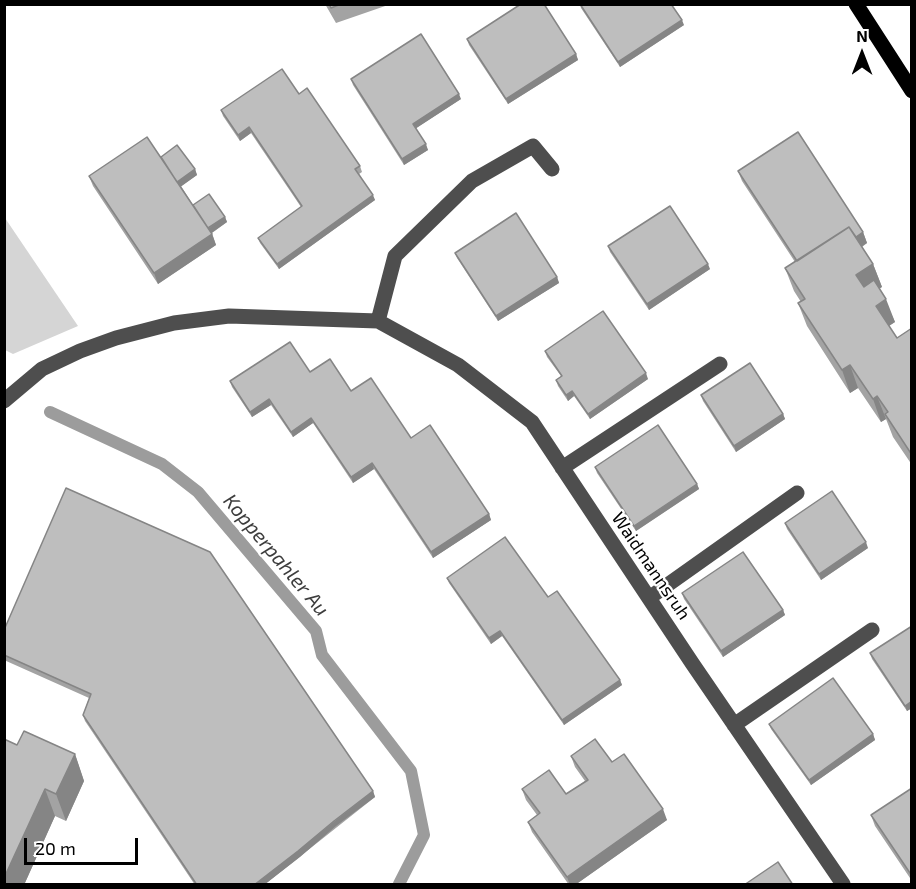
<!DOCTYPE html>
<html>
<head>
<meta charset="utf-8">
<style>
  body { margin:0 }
  #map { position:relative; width:916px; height:889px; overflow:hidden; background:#fff; font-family:"Exo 2",sans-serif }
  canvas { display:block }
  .frame { position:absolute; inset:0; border:6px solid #000; pointer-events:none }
  .north { position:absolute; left:832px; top:24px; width:60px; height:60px; -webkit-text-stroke:4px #fff; paint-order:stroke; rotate:0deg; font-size:16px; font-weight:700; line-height:24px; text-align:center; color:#000 }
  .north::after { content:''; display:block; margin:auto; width:21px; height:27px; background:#000; clip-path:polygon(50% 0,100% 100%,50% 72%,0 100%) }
  .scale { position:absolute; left:24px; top:838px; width:114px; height:27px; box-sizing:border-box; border:3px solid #000; border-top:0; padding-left:8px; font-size:18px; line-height:21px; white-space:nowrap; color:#000; -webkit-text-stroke:4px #fff; paint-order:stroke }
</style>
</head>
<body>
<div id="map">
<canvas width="916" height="889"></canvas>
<div class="frame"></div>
<div class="north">N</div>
<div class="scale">20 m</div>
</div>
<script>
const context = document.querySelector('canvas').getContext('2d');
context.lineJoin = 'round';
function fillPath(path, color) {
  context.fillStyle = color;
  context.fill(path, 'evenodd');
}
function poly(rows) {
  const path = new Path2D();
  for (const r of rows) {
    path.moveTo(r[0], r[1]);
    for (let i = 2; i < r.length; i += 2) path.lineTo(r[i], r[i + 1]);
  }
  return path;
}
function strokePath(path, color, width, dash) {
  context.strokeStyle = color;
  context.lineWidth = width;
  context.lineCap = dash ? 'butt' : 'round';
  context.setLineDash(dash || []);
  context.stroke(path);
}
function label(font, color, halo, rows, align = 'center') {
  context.font = font + ' "Exo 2",sans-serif';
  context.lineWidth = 4.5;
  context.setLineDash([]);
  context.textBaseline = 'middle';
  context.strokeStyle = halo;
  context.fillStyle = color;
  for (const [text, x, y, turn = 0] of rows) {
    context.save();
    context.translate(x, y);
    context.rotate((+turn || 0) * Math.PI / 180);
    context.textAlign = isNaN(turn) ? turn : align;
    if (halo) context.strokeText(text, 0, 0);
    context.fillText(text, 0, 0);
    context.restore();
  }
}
fillPath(poly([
  [5,218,78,326,13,354,5,350]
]), '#d5d5d5');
strokePath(poly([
  [50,412,162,464,198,492,316,631,322,655,411,771,424,835,399,884]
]), '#9c9c9c', 12);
strokePath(poly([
  [378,321,395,256,472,181,533,146,552,169],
  [4,401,42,369,80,351,116,338,174,323,229,316,378,321,458,365,532,422,692,663,843,884],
  [562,468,720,364],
  [649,598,797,493],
  [734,725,872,630]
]), '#4e4e4e', 15);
strokePath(poly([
  [856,4,912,91]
]), '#000', 15);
fillPath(poly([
  [325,4,391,4,336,23],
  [580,4,684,25,620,67,581,8],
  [467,39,576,54,578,60,508,104,469,45],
  [351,79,461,99,416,128,428,150,404,165,353,85],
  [299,94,360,166,362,172,359,174,375,200,279,269,260,243,258,238,301,207,251,133,240,141,223,116,221,110],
  [161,157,195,169,197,175,181,186,193,205,225,217,227,222,212,233,216,245,158,284,93,186,89,176],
  [738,171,863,232,867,243,862,247,873,264,882,287,879,288,895,322,889,326,897,338,912,328,912,465,893,437,886,419,881,422,858,388,850,393,807,326,798,303,801,302,794,291,785,268,795,262,742,181],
  [608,246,710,269,649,310,610,252],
  [455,253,557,277,559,283,498,321,457,258],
  [545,351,648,379,590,419,574,396,568,401,558,386,556,380,561,376,547,357],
  [310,372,351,391,411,438,489,514,491,520,433,558,374,469,353,483,313,423,293,437,271,405,252,417,232,387,230,381],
  [701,395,783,414,785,419,736,452,703,401],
  [595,467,697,484,699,489,636,531,597,473],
  [785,523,868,548,821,580,787,529],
  [447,578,548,597,620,680,622,685,564,725,502,636,491,644,449,583],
  [682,593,783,610,785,615,723,657,684,599],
  [912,626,912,708,907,711,872,659,870,653],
  [4,630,373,791,375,797,264,885,195,885,85,721,83,715,89,698,4,660],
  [769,724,873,734,875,740,811,785,771,729],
  [17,745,75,754,84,781,66,821,55,816,24,885,4,885],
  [571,756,612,762,667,820,575,885,569,885,532,832,528,822,537,815,526,800,522,789,566,794,585,781,575,767],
  [912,788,912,881,875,826,871,815]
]), '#a3a3a3');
fillPath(poly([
  [682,20,684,25,620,67,618,62],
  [576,54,578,60,508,104,506,99],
  [459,94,461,99,415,129,413,124],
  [249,127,251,133,240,141,238,135],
  [426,144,428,150,404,165,402,159],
  [195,169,197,175,179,188,177,182],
  [373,195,375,200,279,269,277,264],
  [225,217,227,222,210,234,208,229],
  [863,232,867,243,808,282,804,271],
  [212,234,216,245,158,284,154,273],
  [708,264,710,269,649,310,647,304],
  [873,264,882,287,865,298,856,275],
  [557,277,559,283,498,321,496,316],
  [886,299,895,322,884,329,876,306],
  [850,365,858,388,850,393,842,370],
  [646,373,648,379,590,419,588,414],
  [572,391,574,396,568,401,566,395],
  [877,396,886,419,881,422,873,399],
  [269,399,271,405,252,417,250,412],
  [783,414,785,419,736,452,734,446],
  [311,418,313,423,293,437,291,432],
  [372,463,374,469,353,483,351,477],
  [697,484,699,489,636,531,634,526],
  [489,514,491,520,433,558,431,552],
  [866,542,868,548,821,580,819,574],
  [783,610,785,615,723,657,721,651],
  [500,631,502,636,491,644,489,638],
  [620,680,622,685,564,725,562,720],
  [912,701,912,708,907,711,905,706],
  [873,734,875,740,811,785,809,780],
  [75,754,84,781,66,821,56,794],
  [45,789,55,816,24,885,4,885,4,878],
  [373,791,375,797,336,826,300,857,264,885,254,885],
  [663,809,667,820,575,885,570,885,567,877]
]), '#858585');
const building = poly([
  [329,4,341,4,331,8,329,4],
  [521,4,544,4,576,54,506,99,467,39,521,4],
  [580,4,671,4,682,20,618,62,580,4],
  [421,34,459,94,413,124,426,144,402,159,351,79,421,34],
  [282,69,299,94,307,88,360,166,355,169,373,195,277,264,258,238,302,206,249,127,238,135,221,110,282,69],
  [798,132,863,232,856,237,849,227,797,261,738,171,798,132],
  [147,137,212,234,154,273,89,176,147,137],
  [177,145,195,169,177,182,161,157,177,145],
  [209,194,225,217,208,228,193,205,209,194],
  [670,206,708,264,647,304,608,246,670,206],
  [516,213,557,277,496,316,455,253,516,213],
  [849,227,873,264,856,275,864,287,874,280,886,299,876,306,897,338,912,328,912,455,885,414,888,412,877,396,873,399,850,365,842,370,798,303,805,299,785,268,849,227],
  [603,311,646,373,588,414,572,391,566,395,556,380,562,376,545,351,603,311],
  [290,342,310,372,330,359,351,391,371,378,411,438,430,425,489,514,431,552,372,463,351,477,311,418,291,432,269,399,250,412,230,381,290,342],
  [750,363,783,414,734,446,701,395,750,363],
  [658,425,697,484,634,526,595,467,658,425],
  [66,488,210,552,373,791,334,821,298,851,254,885,197,885,83,715,91,694,4,655,4,630,66,488],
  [832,491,866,542,819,574,785,523,832,491],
  [505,537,548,597,557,591,620,680,562,720,500,631,489,638,447,578,505,537],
  [743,552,783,610,721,651,682,593,743,552],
  [912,626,912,701,905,706,870,653,912,626],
  [833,678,873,734,809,780,769,724,833,678],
  [24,731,75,754,56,794,45,789,4,878,4,739,17,745,24,731],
  [595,739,612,762,624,754,663,809,567,877,528,822,540,813,522,789,549,770,566,794,588,780,571,756,595,739],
  [912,788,912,876,871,815,912,788],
  [778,862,793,885,744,885,778,862]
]);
fillPath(building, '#bebebe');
strokePath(building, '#858585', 1.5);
label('18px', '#000', '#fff', [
  ["Waidmannsruh",651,566,56]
]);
label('italic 20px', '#3d3d3d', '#fff', [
  ["Kopperpahler Au",276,555,50]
]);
</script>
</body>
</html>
